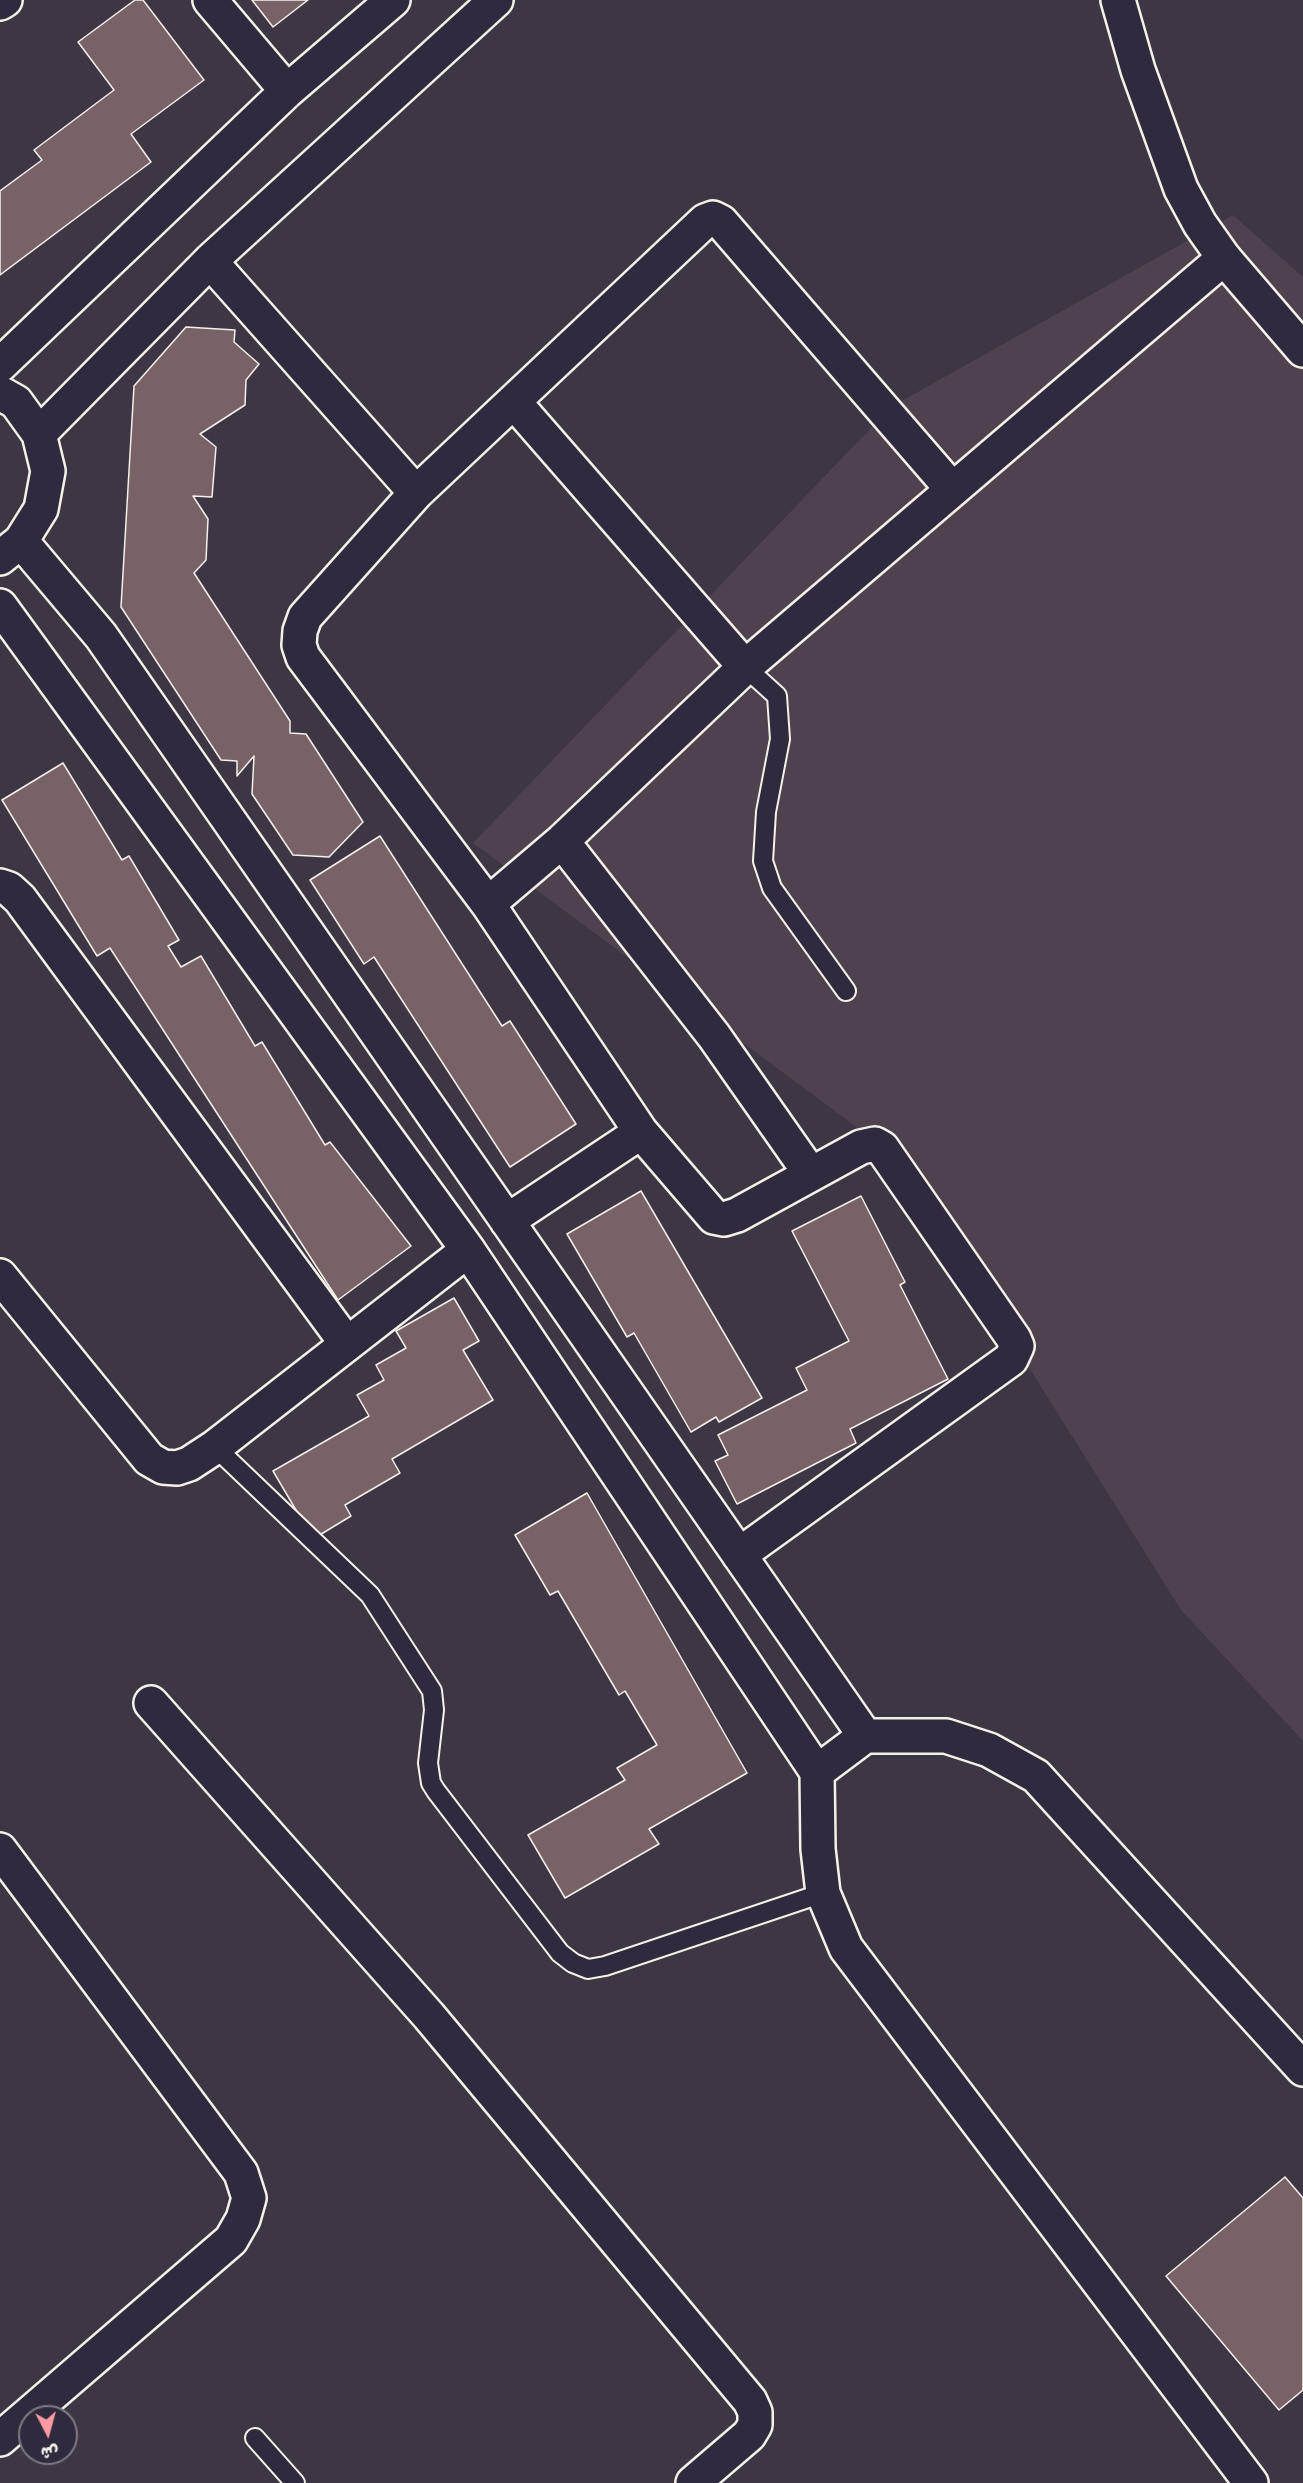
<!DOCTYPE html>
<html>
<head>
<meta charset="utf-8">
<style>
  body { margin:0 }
  #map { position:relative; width:1303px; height:2483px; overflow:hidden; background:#3e3545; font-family:"Balsamiq Sans","Playpen Sans Arabic",sans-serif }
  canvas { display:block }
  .north { position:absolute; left:18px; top:2405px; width:60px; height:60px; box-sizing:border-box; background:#2f2a3d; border:2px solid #7e7a81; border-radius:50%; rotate:174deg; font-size:16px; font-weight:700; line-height:24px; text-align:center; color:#f4f1e8 }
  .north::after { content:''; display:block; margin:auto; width:21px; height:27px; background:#ff9aa2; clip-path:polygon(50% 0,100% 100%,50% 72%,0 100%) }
</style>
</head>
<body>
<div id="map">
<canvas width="1303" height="2483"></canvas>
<div class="north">ش</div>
</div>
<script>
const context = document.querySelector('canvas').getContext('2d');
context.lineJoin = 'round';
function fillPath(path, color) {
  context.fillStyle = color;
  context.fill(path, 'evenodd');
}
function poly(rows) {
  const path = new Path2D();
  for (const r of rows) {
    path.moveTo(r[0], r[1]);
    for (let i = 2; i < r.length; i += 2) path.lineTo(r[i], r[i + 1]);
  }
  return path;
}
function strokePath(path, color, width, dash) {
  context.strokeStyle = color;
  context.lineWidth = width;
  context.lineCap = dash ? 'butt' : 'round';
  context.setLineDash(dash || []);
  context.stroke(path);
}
fillPath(poly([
  [1233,215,1303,277,1303,1741,1181,1610,897,1157,473,843,891,407]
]), '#4f424f');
const building = poly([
  [135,0,143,0,204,80,131,134,151,162,0,275,0,191,42,160,34,150,114,90,78,42,135,0],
  [252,0,308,0,273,27,252,0],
  [186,327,235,330,234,342,259,364,246,380,245,405,200,434,216,447,212,497,193,496,208,519,206,560,194,573,290,721,290,733,306,734,363,822,329,857,293,855,252,794,254,756,237,776,237,761,221,760,121,607,134,386,186,327],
  [63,763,122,860,129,856,179,940,168,946,181,967,201,956,255,1046,262,1042,325,1145,330,1142,411,1246,338,1300,110,948,97,956,2,800,63,763],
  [380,836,502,1026,510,1021,576,1124,510,1167,374,957,364,964,310,880,380,836],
  [641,1191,762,1398,719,1422,716,1417,691,1432,634,1333,627,1337,567,1234,641,1191],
  [861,1196,905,1282,900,1285,948,1379,850,1429,856,1443,737,1504,715,1461,728,1455,718,1435,807,1390,796,1368,849,1341,792,1231,861,1196],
  [454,1298,479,1341,463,1350,493,1400,392,1459,400,1473,345,1505,351,1516,313,1539,273,1471,369,1416,357,1395,384,1380,376,1365,406,1348,396,1331,454,1298],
  [587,1493,747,1773,649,1829,659,1844,565,1898,528,1835,625,1780,617,1768,657,1745,625,1691,619,1695,558,1591,550,1595,515,1535,587,1493],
  [1285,2177,1303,2198,1303,2390,1279,2410,1166,2276,1285,2177]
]);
fillPath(building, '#786167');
strokePath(building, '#f4f1e8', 1.5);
const lane = poly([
  [745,667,777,696,780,739,766,812,763,861,772,888,846,991],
  [215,1447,370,1595,432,1691,434,1710,428,1763,431,1783,436,1791,560,1953,573,1963,588,1969,605,1966,823,1893],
  [255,2438,295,2483]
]);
const street = poly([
  [210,0,287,91],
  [0,3,5,0],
  [210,261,416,493],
  [0,365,287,91,393,0],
  [0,393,16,402,39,434,48,471,41,509,21,541,0,558],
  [514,402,745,667],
  [39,434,210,261,496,0],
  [21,541,101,636,865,1736],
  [0,606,468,1250,817,1772,818,1849,823,1893,846,1948,1251,2483],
  [562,841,714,1036,810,1173],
  [0,886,9,889,20,899,347,1344],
  [488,904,562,841,745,667,1224,258],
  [507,1221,641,1132],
  [0,1276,149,1459,163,1467,177,1468,189,1464,215,1447,468,1250],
  [739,1555,1011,1359,1017,1346,1014,1339,882,1148,875,1144,861,1147,737,1215,724,1219,714,1217,641,1132,488,904,303,657,299,645,300,631,305,617,416,493,705,221,713,218,721,222,952,489],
  [151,1703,429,2016,750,2401,755,2412,755,2425,749,2435,693,2483],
  [817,1772,865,1736,946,1736,989,1750,1036,1776,1303,2069],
  [0,1850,241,2173,249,2198,243,2219,231,2240,0,2439]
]);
const secondary = poly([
  [1118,0,1138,70,1181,189,1200,224,1224,258,1303,350]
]);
strokePath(lane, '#f4f1e8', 22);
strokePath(street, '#f4f1e8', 38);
strokePath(secondary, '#f4f1e8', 38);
strokePath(lane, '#2f2a3d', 18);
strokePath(street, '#2f2a3d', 33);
strokePath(secondary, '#2f2a3d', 33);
</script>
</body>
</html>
